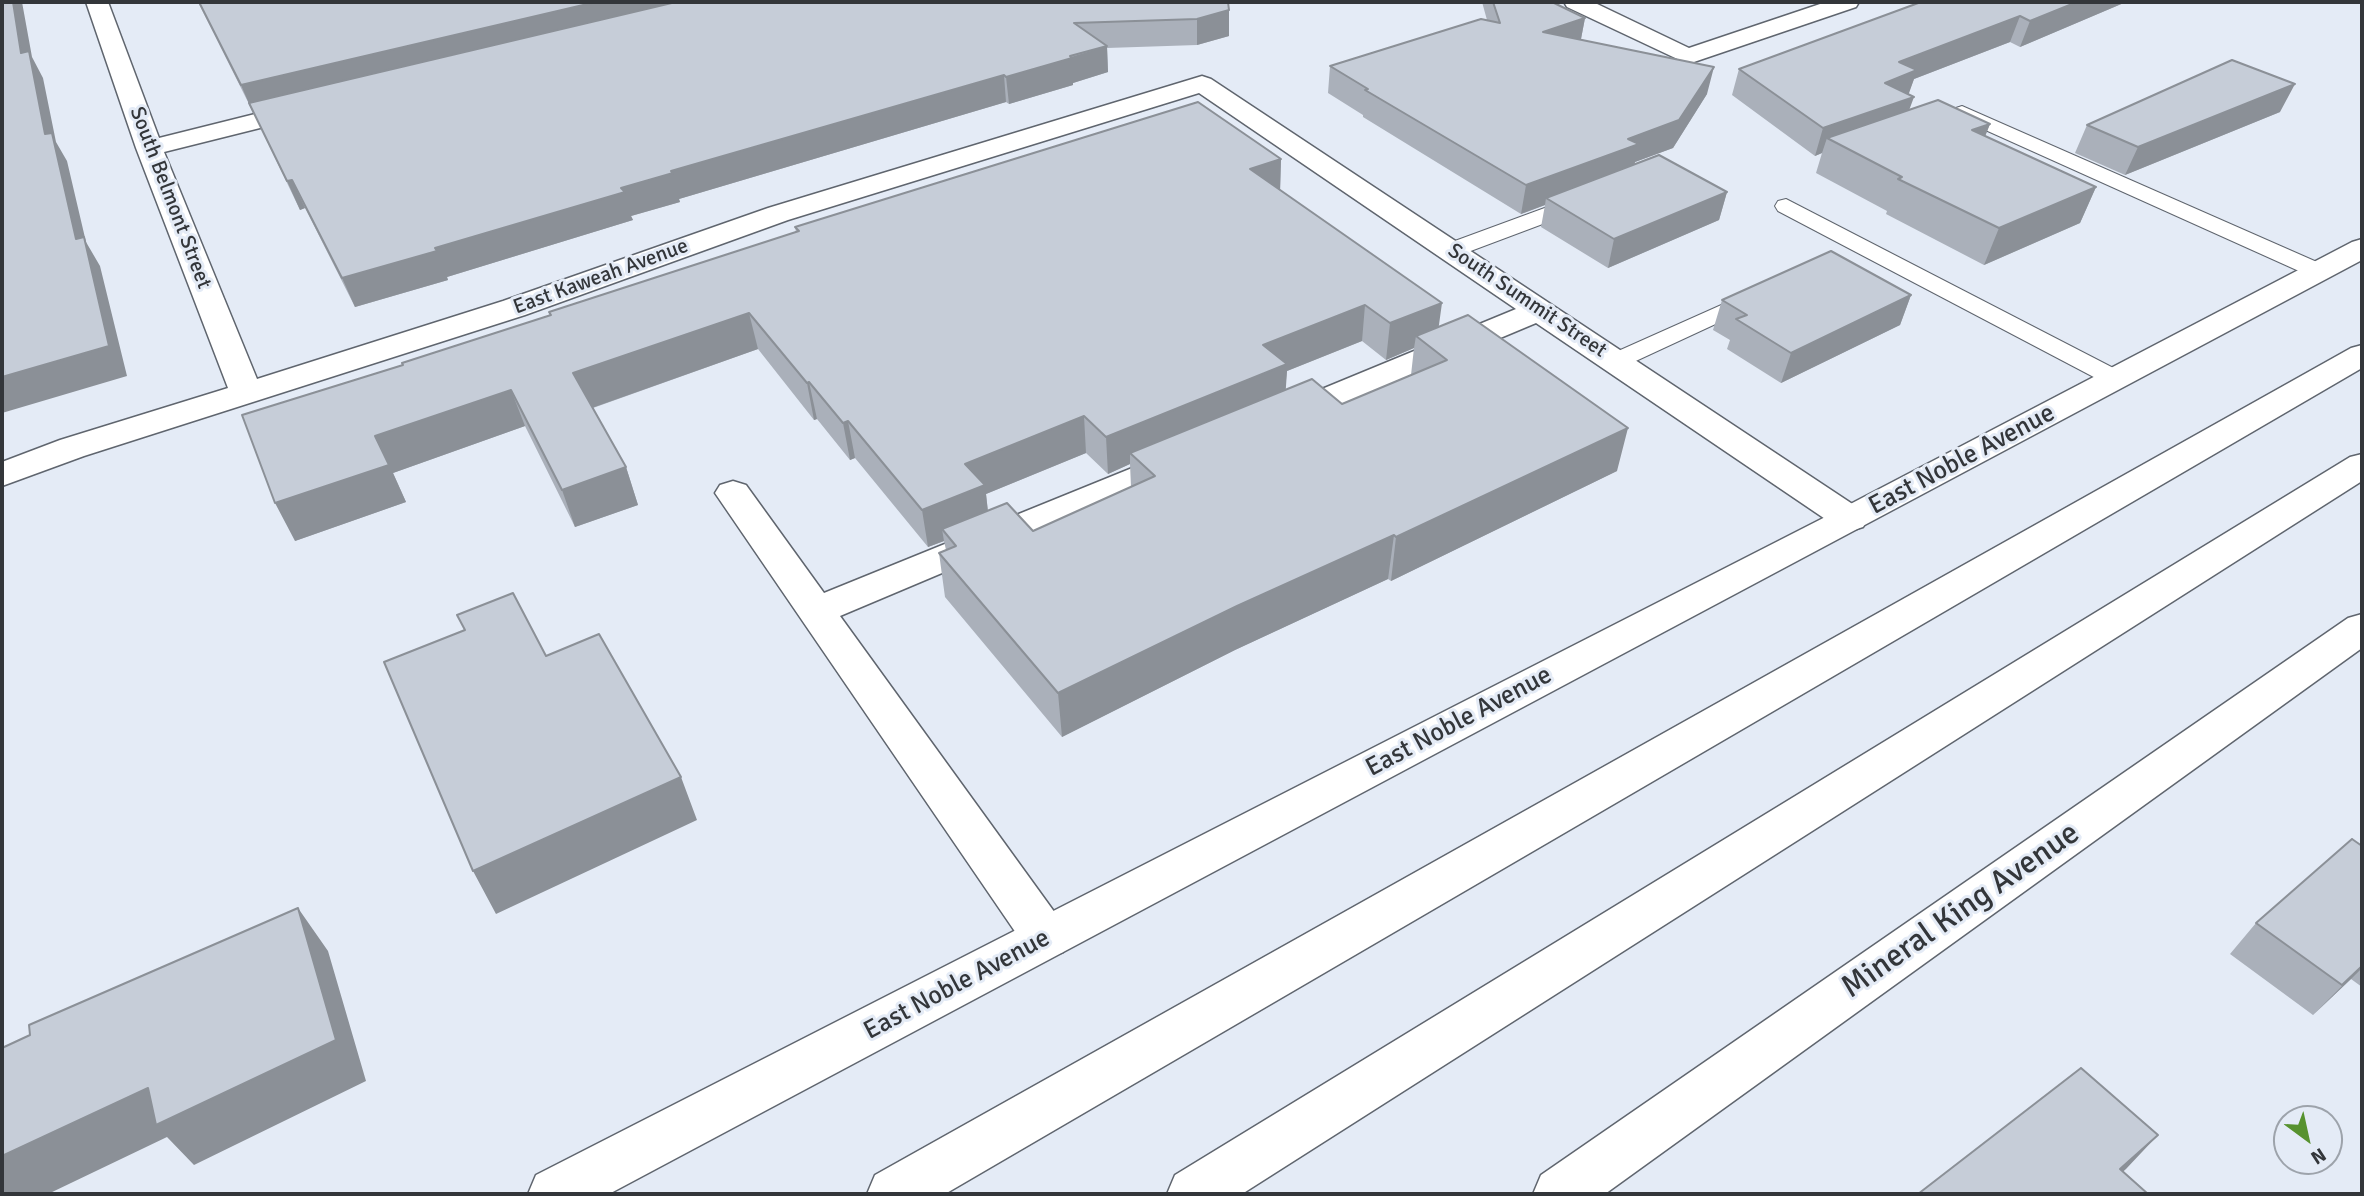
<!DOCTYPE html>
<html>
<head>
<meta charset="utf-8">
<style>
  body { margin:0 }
  #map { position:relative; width:2364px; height:1196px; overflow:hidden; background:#e4ebf6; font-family:Signika,sans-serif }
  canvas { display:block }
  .frame { position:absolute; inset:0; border:4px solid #33363a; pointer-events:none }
  .north { position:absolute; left:2273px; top:1105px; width:70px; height:70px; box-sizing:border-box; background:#e4ebf6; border:2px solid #9da3ab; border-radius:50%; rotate:147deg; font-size:19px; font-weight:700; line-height:28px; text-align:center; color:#33363a }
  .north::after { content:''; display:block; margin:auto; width:24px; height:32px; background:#57922f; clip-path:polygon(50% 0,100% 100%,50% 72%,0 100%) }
</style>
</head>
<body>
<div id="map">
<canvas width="2364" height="1196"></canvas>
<div class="frame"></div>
<div class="north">N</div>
</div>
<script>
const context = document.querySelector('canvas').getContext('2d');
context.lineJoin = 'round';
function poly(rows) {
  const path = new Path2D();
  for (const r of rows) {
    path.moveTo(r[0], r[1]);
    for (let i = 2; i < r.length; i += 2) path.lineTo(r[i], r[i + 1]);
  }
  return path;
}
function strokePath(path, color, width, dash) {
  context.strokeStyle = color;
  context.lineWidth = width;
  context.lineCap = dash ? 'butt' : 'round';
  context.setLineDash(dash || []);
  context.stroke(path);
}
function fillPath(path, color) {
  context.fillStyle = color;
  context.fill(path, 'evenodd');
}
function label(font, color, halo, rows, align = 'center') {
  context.font = font + ' Signika,sans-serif';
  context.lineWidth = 6;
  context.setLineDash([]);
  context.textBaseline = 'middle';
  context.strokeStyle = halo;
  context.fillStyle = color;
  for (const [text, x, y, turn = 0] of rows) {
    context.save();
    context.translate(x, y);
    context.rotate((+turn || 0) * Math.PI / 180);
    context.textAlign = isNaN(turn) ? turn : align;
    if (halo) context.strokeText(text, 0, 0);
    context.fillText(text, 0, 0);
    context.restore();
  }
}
const lane = poly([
  [1962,106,2326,266,2330,271,2326,276,2310,276,1961,119,1954,121,1947,119,1944,115,1947,111,1962,106],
  [1580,195,1588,197,1591,202,1588,207,1460,255,1452,257,1444,255,1441,250,1444,245,1580,195],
  [1786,199,2125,374,2129,379,2125,384,2116,387,2107,384,1778,211,1775,206,1778,201,1786,199],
  [1755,290,1763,292,1767,297,1763,302,1625,366,1616,368,1607,366,1604,361,1607,356,1755,290]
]);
const street = poly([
  [86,2,108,2,159,138,307,101,316,104,320,109,316,114,164,152,257,379,503,301,768,208,1202,76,1211,79,1863,511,1868,519,1863,527,1850,531,1837,527,1536,323,1295,424,1283,427,1271,424,1266,417,1271,410,1516,309,1199,93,788,220,525,315,84,456,2,486,2,462,60,440,228,388,136,148,86,2],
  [1564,2,1593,2,1689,48,1826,2,1859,2,1856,7,1688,64,1567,7,1564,2],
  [1179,449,1191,452,1196,460,1191,468,840,616,1063,924,1070,938,1063,952,1046,958,1029,952,715,493,720,485,733,481,746,485,824,593,1179,449]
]);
const secondary = poly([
  [2362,239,2362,260,609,1194,528,1194,536,1175,1837,511,2352,242,2362,239],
  [2362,614,2362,648,1605,1194,1533,1194,1541,1175,2348,618,2362,614]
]);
const highway = poly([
  [2362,345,2362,368,945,1194,867,1194,875,1175,2351,348,2362,345],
  [2362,454,2362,481,1242,1194,1167,1194,1175,1175,2350,457,2362,454]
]);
strokePath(lane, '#5f656e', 2);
strokePath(street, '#5f656e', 3);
strokePath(secondary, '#5f656e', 3);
strokePath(highway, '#5f656e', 3);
fillPath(lane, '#fff');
fillPath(street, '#fff');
fillPath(secondary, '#fff');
fillPath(highway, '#fff');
fillPath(poly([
  [198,2,1228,2,1229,10,1229,36,1197,45,1107,48,1108,72,1073,83,1073,85,1009,104,1006,102,679,199,680,202,631,216,633,220,447,277,448,280,355,307,305,208,300,210,253,112],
  [1482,2,1552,2,1585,18,1581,39,1707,94,1673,148,1635,162,1634,165,1727,192,1719,220,1608,268,1541,227,1545,205,1521,214,1363,117,1363,115,1328,93,1330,66,1487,20],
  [1921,2,2126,2,2020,47,2010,42,1914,79,1908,94,1909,110,1990,124,1985,136,2096,187,2080,223,1984,265,1886,214,1887,211,1816,173,1822,153,1815,156,1732,95,1739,69],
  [2280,112,2125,175,2075,153,2087,125],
  [1281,159,1280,190,1438,327,1617,471,1391,581,1388,579,1235,650,1062,737,945,597,939,553,946,550,944,541,928,547,855,458,850,460,817,419,814,420,758,349,593,408,626,467,638,505,575,527,525,426,393,473,406,502,295,541,403,365,550,315,549,312,796,232,795,227],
  [1362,341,1386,360,1414,348,1411,375,1342,404,1285,389,1287,371],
  [1086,453,1108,474,1130,464,1131,487,1033,531,988,511,986,494],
  [1911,295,1900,325,1781,383,1727,349,1730,340,1713,330,1722,300],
  [2362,846,2362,987,2351,979,2313,1015,2230,954,2256,923]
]), '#aab0ba');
fillPath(poly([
  [13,2,22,2,32,57,43,78,56,142,67,161,86,242,100,266,127,376,2,413,2,377,76,239,21,53],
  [596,2,709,2,253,113,241,85],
  [2077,2,2126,2,2020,47,2030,21],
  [1229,10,1229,36,1197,45,1197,19],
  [2020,16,2010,42,1914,79,1908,96,1914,97,1904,124,1827,138,1822,153,1815,156,1823,128,1885,83,1899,62],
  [1585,18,1580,44,1543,32],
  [1107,46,1108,72,1073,83,1073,85,1009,104,1006,77],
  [1714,67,1707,94,1673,148,1635,162,1633,172,1546,198,1545,205,1521,214,1526,185],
  [1004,75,1006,102,679,199,680,202,631,216,633,220,447,277,448,280,355,307,342,278,671,171],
  [2295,84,2280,112,2125,175,2138,147],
  [1990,124,1976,159,1972,130],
  [1281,159,1280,193,1250,169],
  [292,180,305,208,300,210,287,181],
  [2096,187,2080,223,1984,265,1999,228],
  [1727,192,1719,220,1608,268,1614,239],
  [1911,295,1900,325,1781,383,1791,353],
  [1442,303,1437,339,1416,336,1414,348,1386,360,1390,323],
  [1365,305,1362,341,1287,371,1285,401,1130,453,1130,464,1108,474,1106,437,1263,345],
  [749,313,758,349,586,410,573,373],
  [809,382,817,419,814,420,807,383],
  [511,390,525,426,393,473,406,502,295,541,275,503,375,436],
  [1084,416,1086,453,986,494,989,522,942,529,944,541,928,547,922,510,965,464],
  [848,421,855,458,850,460,843,423],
  [1628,428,1617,471,1391,581,1396,537],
  [626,467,638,505,575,527,562,490],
  [1394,535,1388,579,1235,650,1062,737,1058,693,1237,606],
  [681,777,697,820,496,914,473,871],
  [298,908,328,951,366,1081,194,1165,167,1137,48,1194,2,1194,2,1156],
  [2362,966,2362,968,2351,979,2313,1015],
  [2158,1135,2126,1169,2098,1194,2120,1169]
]), '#8b9097');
const building = poly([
  [2,2,13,2,21,53,29,51,45,134,52,133,76,239,84,237,109,346,2,377,2,2],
  [199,2,596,2,241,85,199,2],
  [676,2,1228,2,1229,10,1197,19,1074,23,1107,46,1070,56,1072,58,1006,77,1004,75,671,171,673,173,621,188,625,192,435,248,437,251,342,278,292,180,287,181,249,103,676,2],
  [1493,2,1552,2,1585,18,1543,32,1714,67,1679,120,1628,139,1639,144,1526,185,1365,90,1368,89,1330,66,1481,19,1500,23,1493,2],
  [1921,2,2077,2,2030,21,2020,16,1899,62,1917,70,1885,83,1914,97,1823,128,1739,69,1921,2],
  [2232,60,2295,84,2138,147,2087,125,2232,60],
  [1938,100,1990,124,1972,130,2096,187,1999,228,1898,179,1902,177,1827,138,1938,100],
  [1198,102,1281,159,1250,169,1442,303,1390,323,1365,305,1263,345,1287,364,1106,437,1084,416,965,464,985,485,922,510,848,421,843,423,809,382,807,383,749,313,573,373,626,467,562,490,511,390,375,436,389,465,275,503,242,415,403,365,402,363,551,315,549,312,799,231,795,227,1198,102],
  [1659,155,1727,192,1614,239,1546,198,1659,155],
  [1831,251,1911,295,1791,353,1736,319,1747,315,1722,300,1831,251],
  [1468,315,1628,428,1396,537,1394,535,1237,606,1058,693,939,553,956,546,942,529,1007,503,1033,531,1155,476,1130,453,1312,379,1342,404,1447,360,1416,336,1468,315],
  [513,593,546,656,599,634,681,777,473,871,384,662,465,630,457,615,513,593],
  [2352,839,2362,846,2362,966,2342,985,2256,923,2352,839],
  [298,908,336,1040,156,1125,148,1088,2,1156,2,1048,30,1035,29,1025,298,908],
  [2081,1068,2158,1135,2120,1169,2148,1194,1918,1194,2081,1068]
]);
fillPath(building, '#c6cdd8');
strokePath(building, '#8b9097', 2);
label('21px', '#33363a', '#e4ebf6', [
  ["South Belmont Street",170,198,69],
  ["East Kaweah Avenue",601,277,-20],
  ["South Summit Street",1527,301,34]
]);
label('26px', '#33363a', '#e4ebf6', [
  ["East Noble Avenue",1962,460,-28],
  ["East Noble Avenue",1459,722,-28],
  ["East Noble Avenue",957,985,-28]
]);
label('32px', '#33363a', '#e4ebf6', [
  ["Mineral King Avenue",1961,911,-35]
]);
</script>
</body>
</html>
